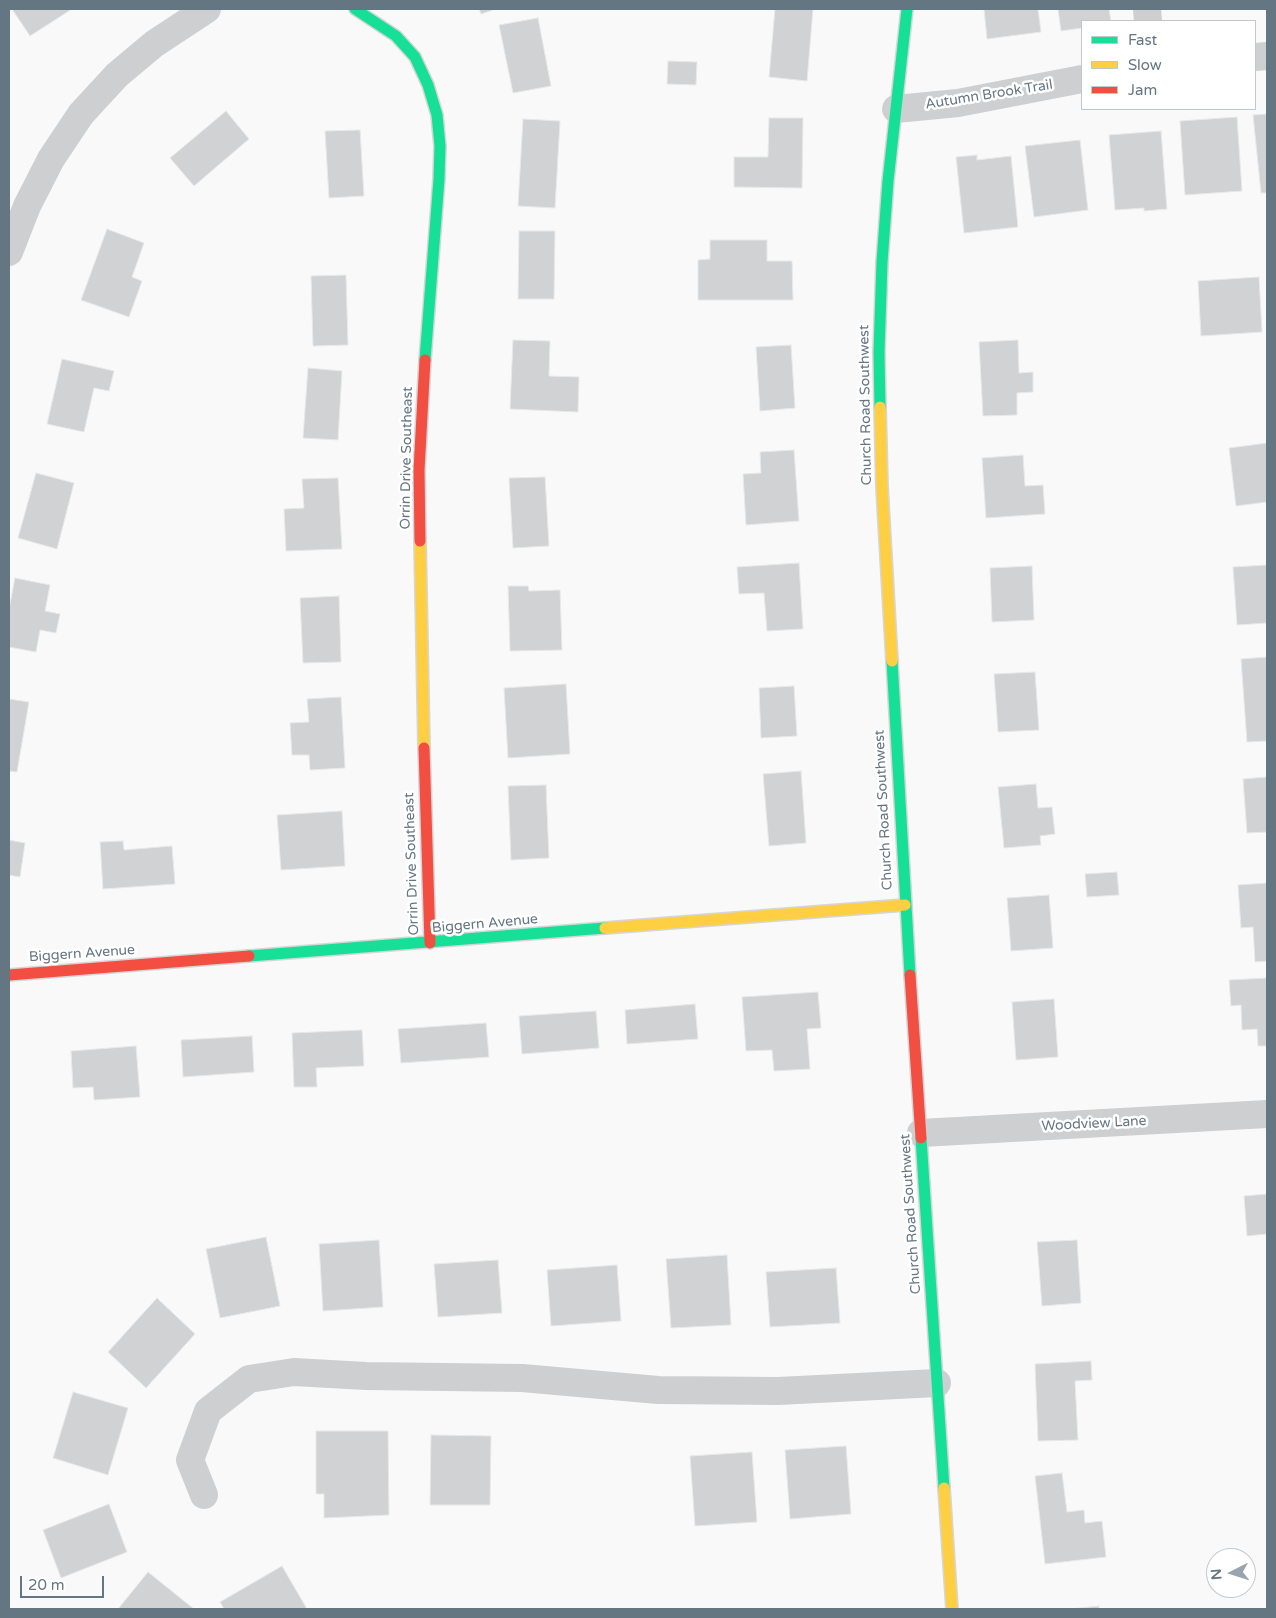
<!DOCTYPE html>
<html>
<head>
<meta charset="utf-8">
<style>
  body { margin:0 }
  #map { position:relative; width:1276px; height:1618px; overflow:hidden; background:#f9f9f9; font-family:"Varela Round",sans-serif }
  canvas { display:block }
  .frame { position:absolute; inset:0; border:10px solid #657683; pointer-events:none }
  .legend { position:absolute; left:1081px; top:20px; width:175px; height:90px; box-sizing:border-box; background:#fff; border:1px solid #c1c8cd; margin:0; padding:6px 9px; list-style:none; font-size:15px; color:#657683 }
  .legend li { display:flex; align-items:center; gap:10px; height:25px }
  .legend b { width:25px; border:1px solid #c1c8cd }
  .north { position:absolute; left:1206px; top:1548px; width:50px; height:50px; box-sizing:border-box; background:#fff; border:1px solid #c1c8cd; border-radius:50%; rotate:265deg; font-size:14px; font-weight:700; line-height:20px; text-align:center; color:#657683 }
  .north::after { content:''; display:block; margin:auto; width:18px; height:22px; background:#99a4ac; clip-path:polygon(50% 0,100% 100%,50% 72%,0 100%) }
  .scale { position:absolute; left:20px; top:1576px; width:84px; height:22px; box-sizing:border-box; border:2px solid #657683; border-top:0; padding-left:6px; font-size:15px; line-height:18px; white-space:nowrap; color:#657683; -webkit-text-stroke:4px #fff; paint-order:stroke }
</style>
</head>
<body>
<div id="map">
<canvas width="1276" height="1618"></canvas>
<div class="frame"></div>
<ul class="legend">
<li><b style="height:6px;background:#16e098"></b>Fast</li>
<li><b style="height:6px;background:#ffcf43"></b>Slow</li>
<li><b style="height:6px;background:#f24e42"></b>Jam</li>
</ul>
<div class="north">N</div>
<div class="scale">20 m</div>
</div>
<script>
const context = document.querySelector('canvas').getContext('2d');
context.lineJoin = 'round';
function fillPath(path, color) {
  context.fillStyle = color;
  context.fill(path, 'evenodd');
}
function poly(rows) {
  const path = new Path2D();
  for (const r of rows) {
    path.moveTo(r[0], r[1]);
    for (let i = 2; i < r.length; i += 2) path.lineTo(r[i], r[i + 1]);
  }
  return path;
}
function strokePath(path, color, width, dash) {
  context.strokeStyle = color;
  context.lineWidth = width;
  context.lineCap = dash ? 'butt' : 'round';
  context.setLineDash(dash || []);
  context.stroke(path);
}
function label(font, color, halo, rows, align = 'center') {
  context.font = font + ' "Varela Round",sans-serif';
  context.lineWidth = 5;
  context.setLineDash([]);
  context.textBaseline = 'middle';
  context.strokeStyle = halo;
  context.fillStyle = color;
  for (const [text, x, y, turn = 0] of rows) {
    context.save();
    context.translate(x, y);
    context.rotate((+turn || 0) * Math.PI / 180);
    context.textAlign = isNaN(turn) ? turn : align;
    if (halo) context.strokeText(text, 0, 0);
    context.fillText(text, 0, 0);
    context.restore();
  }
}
const building = poly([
  [12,9,72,9,30,36,12,9],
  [479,9,496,9,481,14,479,9],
  [775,9,813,9,807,81,769,77,775,9],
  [984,9,1038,9,1041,32,987,39,984,9],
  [1058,9,1109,9,1111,21,1082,21,1082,28,1061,31,1058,9],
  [538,18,551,86,513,93,499,25,538,18],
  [668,61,697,62,696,85,667,84,668,61],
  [226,111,249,139,194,186,170,158,226,111],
  [1267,114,1267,193,1261,193,1253,115,1267,114],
  [1237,117,1242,191,1185,195,1180,121,1237,117],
  [769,118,803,118,802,188,734,187,734,157,768,157,769,118],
  [523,119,560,121,555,208,518,206,523,119],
  [360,130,364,196,329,198,325,131,360,130],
  [1161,131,1167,209,1144,211,1144,208,1115,210,1109,135,1161,131],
  [1080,140,1088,210,1034,217,1025,146,1080,140],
  [977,155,977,160,1011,156,1018,227,964,233,956,157,977,155],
  [107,229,144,243,132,277,142,281,129,317,81,300,107,229],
  [519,231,555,231,554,299,518,299,519,231],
  [710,240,767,240,767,261,792,261,793,300,698,300,698,260,710,259,710,240],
  [346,275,348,345,313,346,311,276,346,275],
  [1259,277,1262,332,1201,336,1198,281,1259,277],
  [513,340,550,341,549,376,579,377,578,412,510,409,513,340],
  [1018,340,1019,373,1033,372,1033,392,1017,393,1017,415,983,416,979,342,1018,340],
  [791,345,795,408,760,411,756,347,791,345],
  [62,359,114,371,109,391,94,388,84,432,47,424,62,359],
  [308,368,342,371,338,440,303,438,308,368],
  [1267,443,1267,502,1236,506,1229,448,1267,443],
  [794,450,799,521,746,525,743,474,761,473,760,452,794,450],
  [1023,455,1025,486,1043,485,1045,514,986,518,982,458,1023,455],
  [36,473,74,483,57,549,18,538,36,473],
  [545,477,549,546,513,548,509,478,545,477],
  [338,478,342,549,286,551,284,509,304,508,302,479,338,478],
  [799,563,803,629,767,631,764,593,739,594,737,567,799,563],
  [1267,565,1267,623,1237,625,1233,567,1267,565],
  [1032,566,1034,620,992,622,990,568,1032,566],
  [15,578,50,585,45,611,60,614,56,633,40,630,36,652,9,647,9,609,15,578],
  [508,586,528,586,529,591,560,590,562,650,510,651,508,586],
  [339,596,341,662,303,663,300,598,339,596],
  [1267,657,1267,741,1247,742,1241,659,1267,657],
  [1035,672,1039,730,998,732,994,674,1035,672],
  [566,684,570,754,508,758,504,688,566,684],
  [794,686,797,736,761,738,759,688,794,686],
  [341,697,345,768,310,770,309,755,292,755,290,723,309,722,307,699,341,697],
  [9,699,29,702,17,772,9,771,9,699],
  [801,771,806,843,769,846,763,774,801,771],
  [1267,777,1267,832,1247,833,1243,779,1267,777],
  [1036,784,1038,808,1052,807,1055,834,1040,836,1041,845,1004,848,998,787,1036,784],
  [546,785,549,858,511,860,508,786,546,785],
  [342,811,345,866,281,870,277,815,342,811],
  [9,840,25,843,20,877,9,875,9,840],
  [123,841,124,850,172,846,175,884,103,889,100,842,123,841],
  [1117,872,1119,895,1087,897,1085,874,1117,872],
  [1267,883,1267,961,1255,962,1253,927,1241,928,1238,885,1267,883],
  [1049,895,1053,948,1011,951,1007,898,1049,895],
  [1267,978,1267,1046,1258,1046,1257,1029,1242,1030,1241,1005,1231,1006,1229,980,1267,978],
  [818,992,821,1028,807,1029,810,1069,774,1071,772,1050,746,1051,742,997,818,992],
  [1054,999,1058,1057,1016,1060,1012,1002,1054,999],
  [695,1004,698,1039,627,1044,625,1010,695,1004],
  [596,1011,599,1048,522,1054,519,1016,596,1011],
  [486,1023,489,1057,401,1063,398,1029,486,1023],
  [362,1030,364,1066,316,1068,317,1087,294,1087,292,1033,362,1030],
  [252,1036,254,1072,183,1077,181,1040,252,1036],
  [136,1046,140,1097,94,1100,93,1087,73,1088,71,1051,136,1046],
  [1267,1194,1267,1244,1267,1234,1247,1236,1244,1196,1267,1194],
  [266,1237,280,1306,220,1318,206,1249,266,1237],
  [379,1240,383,1307,323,1311,319,1244,379,1240],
  [1077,1240,1081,1303,1042,1306,1037,1242,1077,1240],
  [727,1255,731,1325,671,1328,666,1259,727,1255],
  [498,1260,502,1313,438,1317,434,1264,498,1260],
  [617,1265,621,1321,551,1326,547,1270,617,1265],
  [836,1268,840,1323,770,1327,766,1272,836,1268],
  [157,1298,195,1334,146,1388,108,1352,157,1298],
  [1091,1361,1092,1380,1075,1381,1078,1440,1038,1441,1035,1364,1091,1361],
  [73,1392,128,1408,108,1475,53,1458,73,1392],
  [316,1431,388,1431,389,1515,324,1518,324,1494,316,1494,316,1431],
  [431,1435,491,1436,490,1505,430,1505,431,1435],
  [846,1446,851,1514,790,1519,785,1450,846,1446],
  [752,1452,757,1522,695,1526,690,1456,752,1452],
  [1062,1473,1067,1512,1084,1510,1085,1523,1102,1521,1106,1557,1045,1564,1035,1476,1062,1473],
  [109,1504,127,1552,61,1578,43,1530,109,1504],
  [282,1566,307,1609,224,1609,220,1602,282,1566],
  [148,1572,194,1609,118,1609,148,1572],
  [1099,1606,1099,1609,1070,1609,1099,1606]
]);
fillPath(building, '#d0d2d3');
strokePath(building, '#e8e8e8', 1);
const fast = poly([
  [355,9,396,36,415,57,428,85,437,115,440,146,439,179,425,360],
  [880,407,879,352,882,262,888,181,907,9],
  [892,661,910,975],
  [249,956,605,928],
  [921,1138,944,1488]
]);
const slow = poly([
  [880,407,882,487,892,661],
  [420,541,424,748],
  [605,928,905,905],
  [944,1488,952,1609]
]);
const jam = poly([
  [420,541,419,470,425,360],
  [424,748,430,943],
  [9,975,249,956],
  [910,975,921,1138]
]);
strokePath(fast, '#d5d6d7', 14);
strokePath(slow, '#d5d6d7', 14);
strokePath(jam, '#d5d6d7', 14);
strokePath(poly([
  [1147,9,1148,21],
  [1255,57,1267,56],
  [896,109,958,103,1082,79],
  [9,252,27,206,51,159,81,114,117,75,154,44,207,9],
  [921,1133,1267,1114],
  [204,1495,190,1460,208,1411,249,1379,294,1372,366,1376,522,1378,658,1390,778,1391,937,1383]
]), '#cecfd0', 28);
strokePath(fast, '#16e098', 11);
strokePath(slow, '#ffcf43', 11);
strokePath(jam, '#f24e42', 11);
label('14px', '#657683', '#fff', [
  ["Autumn Brook Trail",989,95,-9],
  ["Church Road Southwest",866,405,-91],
  ["Orrin Drive Southeast",407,458,-89],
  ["Church Road Southwest",884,810,-93],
  ["Orrin Drive Southeast",412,864,-92],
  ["Biggern Avenue",485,924,-5],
  ["Biggern Avenue",82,954,-4],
  ["Woodview Lane",1094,1124,-3],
  ["Church Road Southwest",911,1214,-94]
]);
</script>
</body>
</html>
